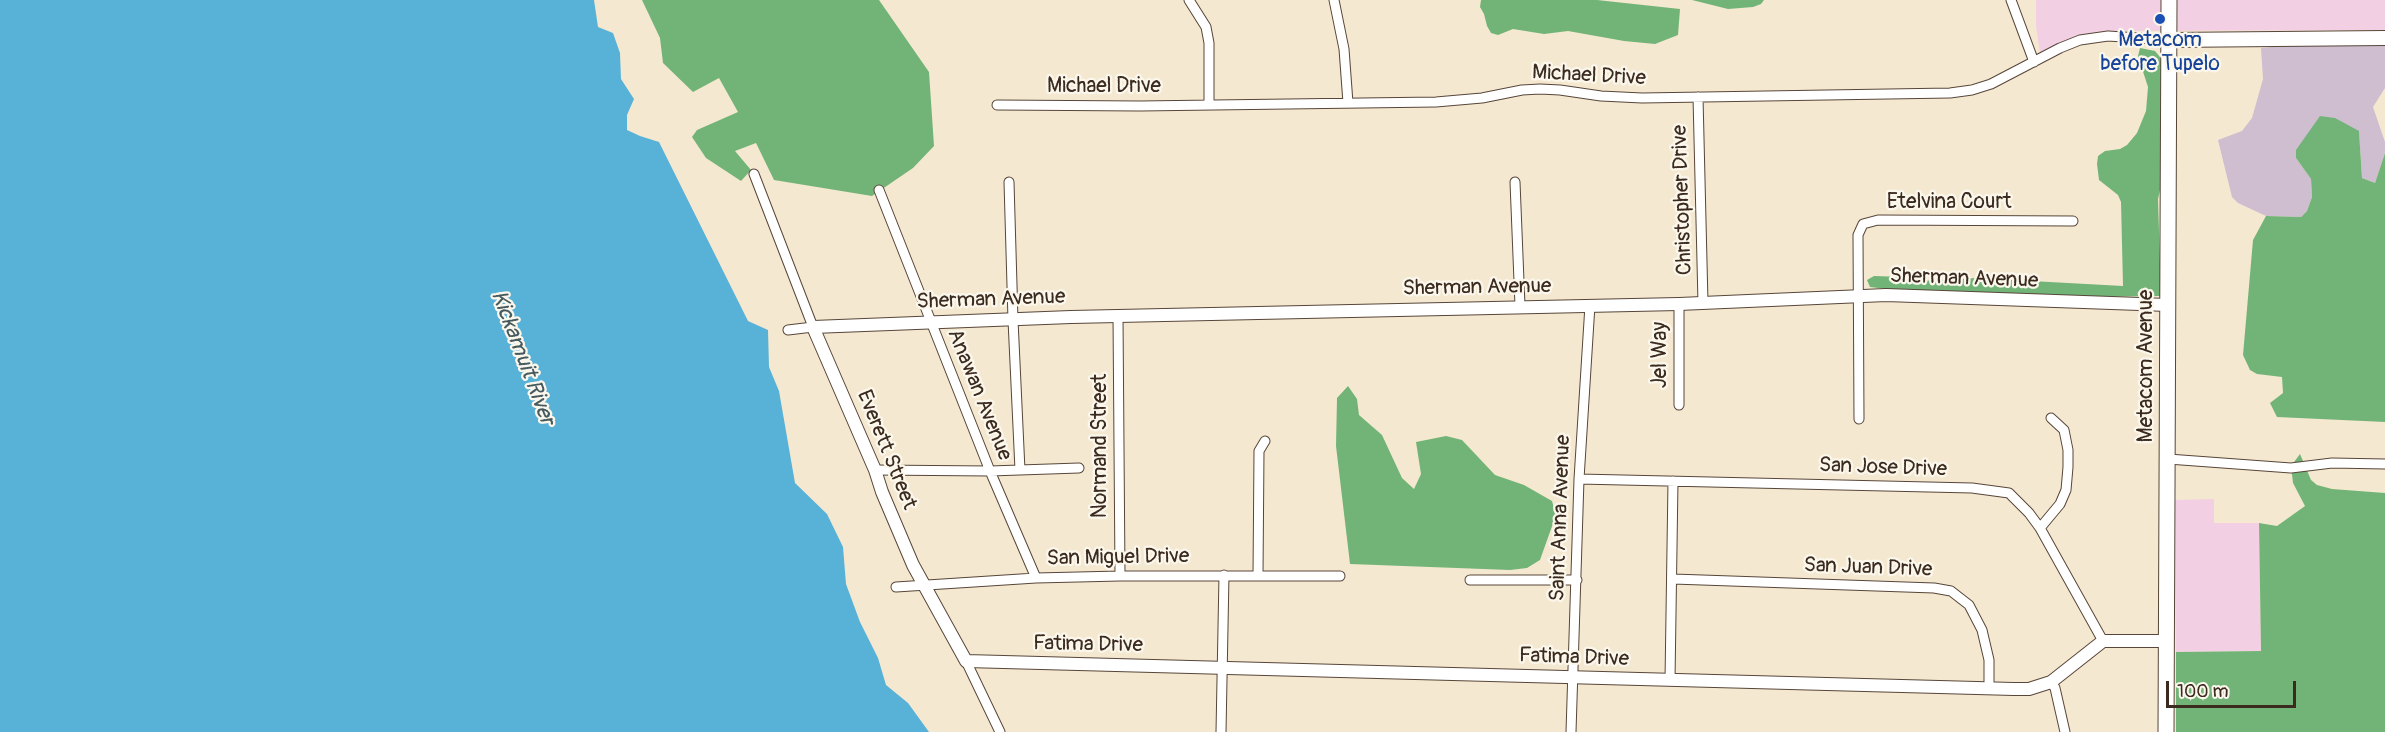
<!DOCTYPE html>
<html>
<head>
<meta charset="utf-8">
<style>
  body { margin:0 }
  #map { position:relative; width:2385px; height:732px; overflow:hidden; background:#f5e8d0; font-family:Pangolin,sans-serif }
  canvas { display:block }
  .scale { position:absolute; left:2166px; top:681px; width:130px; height:27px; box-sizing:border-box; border:3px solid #3b2a1e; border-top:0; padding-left:8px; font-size:18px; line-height:21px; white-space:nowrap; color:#3b2a1e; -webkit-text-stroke:4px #fbf7ec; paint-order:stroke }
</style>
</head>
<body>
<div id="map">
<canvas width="2385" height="732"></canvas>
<div class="scale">100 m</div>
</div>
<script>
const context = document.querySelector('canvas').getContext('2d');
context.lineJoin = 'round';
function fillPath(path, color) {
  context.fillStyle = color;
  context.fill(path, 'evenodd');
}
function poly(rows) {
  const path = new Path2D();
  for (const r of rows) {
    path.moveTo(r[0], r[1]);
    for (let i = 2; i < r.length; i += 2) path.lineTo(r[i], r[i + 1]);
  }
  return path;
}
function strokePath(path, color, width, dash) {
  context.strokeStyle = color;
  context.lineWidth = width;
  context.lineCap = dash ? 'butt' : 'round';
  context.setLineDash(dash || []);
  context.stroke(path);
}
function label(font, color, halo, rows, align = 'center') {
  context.font = font + ' Pangolin,sans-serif';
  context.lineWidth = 4.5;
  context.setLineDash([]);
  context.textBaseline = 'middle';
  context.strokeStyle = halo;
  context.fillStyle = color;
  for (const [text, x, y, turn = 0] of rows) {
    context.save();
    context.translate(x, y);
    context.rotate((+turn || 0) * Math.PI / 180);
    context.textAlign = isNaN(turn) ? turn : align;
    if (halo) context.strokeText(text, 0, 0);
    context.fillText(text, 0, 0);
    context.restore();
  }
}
fillPath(poly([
  [2036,0,2385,0,2385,30,2114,31,2087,36,2040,53,2036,26],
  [2214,499,2214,523,2259,523,2261,651,2176,652,2174,500]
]), '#f2cfe2');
fillPath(poly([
  [2304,44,2385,44,2385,88,2373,107,2385,142,2385,153,2375,183,2362,178,2359,131,2296,158,2311,179,2312,197,2307,211,2301,217,2266,216,2238,203,2232,197,2218,140,2242,131,2252,118,2263,79,2261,48]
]), '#cfbdd0');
fillPath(poly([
  [642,0,879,0,929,72,934,146,913,168,872,196,774,180,756,143,735,151,751,170,741,181,706,158,692,137,697,130,738,112,719,78,693,92,663,63,660,38],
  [1481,0,1597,0,1680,9,1678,35,1655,44,1624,41,1568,31,1544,34,1513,29,1498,35,1491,33,1487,26,1484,14,1480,7],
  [1692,0,1764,0,1761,4,1753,7,1728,9],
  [2140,48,2155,51,2160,57,2163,73,2165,168,2158,199,2161,296,2068,297,1912,292,1870,287,1867,280,1874,276,1905,277,1921,281,1976,278,2123,286,2121,202,2118,195,2099,180,2097,164,2098,156,2105,151,2120,149,2127,145,2137,133,2146,111,2148,87,2138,56],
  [2320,116,2335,118,2359,131,2362,178,2375,183,2385,153,2385,422,2277,417,2270,403,2283,393,2282,377,2257,374,2250,370,2243,355,2253,240,2266,216,2301,217,2307,211,2312,197,2311,179,2296,158,2296,150],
  [1348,386,1357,399,1359,415,1382,435,1402,478,1414,489,1421,474,1416,442,1446,436,1462,440,1495,475,1524,485,1552,501,1556,515,1540,560,1527,568,1510,570,1350,564,1336,446,1337,398],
  [2300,454,2311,480,2317,485,2332,489,2385,493,2385,732,2176,732,2176,652,2261,651,2259,523,2277,526,2305,506,2293,483,2291,466]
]), '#72b477');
fillPath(poly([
  [0,0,594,0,598,27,613,33,620,53,621,79,634,99,627,115,627,130,640,136,659,142,748,321,768,330,769,367,779,391,795,483,827,514,843,547,846,584,860,622,878,658,886,685,908,703,929,732,0,732]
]), '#58b1d6');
const minor = poly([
  [1189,0,1206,27,1209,43,1209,104],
  [1334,0,1344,49,1348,103],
  [2011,0,2034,62],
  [1698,97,1703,303],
  [997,105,1140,106,1436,102,1482,98,1522,90,1540,89,1560,90,1601,96,1642,98,1950,93,1972,90,1991,84,2060,48,2080,40,2108,36,2168,40],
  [754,174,813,327,788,330],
  [1009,182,1013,320,1020,470],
  [1515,182,1520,306],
  [879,190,990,471,1036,578],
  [1679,304,1679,405],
  [1118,316,1120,576],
  [1859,419,1858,235,1863,224,1878,220,2073,221],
  [2168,459,2291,468,2332,463,2385,464],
  [875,470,990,471,1079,468],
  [1579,479,1972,488,2009,493,2029,513,2040,528,2103,641],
  [2040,528,2060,504,2066,490,2068,467,2068,450,2064,430,2051,418],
  [1258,575,1259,451,1265,441],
  [1673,579,1934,588,1951,591,1969,605,1982,630,1989,660,1989,689],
  [1470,580,1577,580],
  [896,587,1036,578,1120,576,1340,576],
  [966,661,1000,732],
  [1670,680,1673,481],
  [2051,682,2055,688,2065,732],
  [1221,732,1224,575],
  [1571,732,1579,479,1590,305]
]);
const tertiary = poly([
  [2166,641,2103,641,2051,682,2029,689,2014,689,966,661,913,565,882,492,875,470,813,327,1071,317,1679,304,1886,295,2168,305]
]);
const secondary = poly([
  [2168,40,2385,38]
]);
const primary = poly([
  [2166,732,2169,0]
]);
strokePath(minor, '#574639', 11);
strokePath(tertiary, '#574639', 14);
strokePath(secondary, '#574639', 16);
strokePath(primary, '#574639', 17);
strokePath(minor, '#fff', 9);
strokePath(tertiary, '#fff', 12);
strokePath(secondary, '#fff', 14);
strokePath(primary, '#fff', 15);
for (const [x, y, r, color] of [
  [2160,19,6,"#1a4fb4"]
]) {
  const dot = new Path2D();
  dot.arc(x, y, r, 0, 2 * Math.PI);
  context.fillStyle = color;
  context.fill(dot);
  strokePath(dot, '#fbf7ec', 2);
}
label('21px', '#164399', '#fbf7ec', [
  ["Metacom",2160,41],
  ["before Tupelo",2160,65]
]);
label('21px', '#3b2a1e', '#fbf7ec', [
  ["Michael Drive",1589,76,3],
  ["Michael Drive",1104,87],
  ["Christopher Drive",1683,200,-92],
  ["Etelvina Court",1949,203],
  ["Sherman Avenue",1964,279,2],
  ["Sherman Avenue",1477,288,-1],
  ["Sherman Avenue",991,300,-2],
  ["Jel Way",1661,355,-90],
  ["Metacom Avenue",2147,366,-90],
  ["Anawan Avenue",979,395,68],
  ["Normand Street",1101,446,-90],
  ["Everett Street",886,450,68],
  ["San Jose Drive",1883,468,2],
  ["Saint Anna Avenue",1561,518,-88],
  ["San Miguel Drive",1118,558,-1],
  ["San Juan Drive",1868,568,2],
  ["Fatima Drive",1088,645,1],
  ["Fatima Drive",1574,658,2]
]);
label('italic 22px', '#45595e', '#fbf7ec', [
  ["Kickamuit River",522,358,69]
]);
</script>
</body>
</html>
